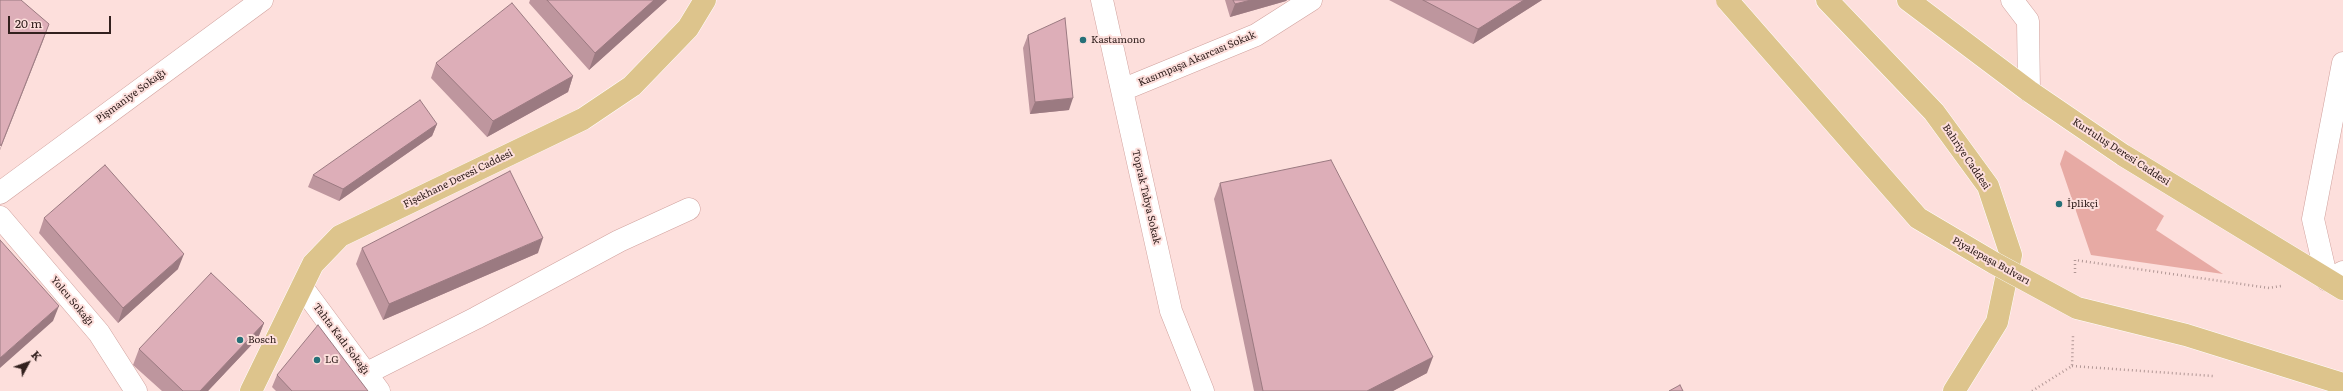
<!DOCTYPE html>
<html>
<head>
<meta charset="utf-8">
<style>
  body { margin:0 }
  #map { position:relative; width:2343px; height:391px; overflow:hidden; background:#fddfdc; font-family:Literata,serif }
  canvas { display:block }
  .north { position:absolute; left:8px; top:343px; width:40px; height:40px; -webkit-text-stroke:3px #fddfdc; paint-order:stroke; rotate:49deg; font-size:11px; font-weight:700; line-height:16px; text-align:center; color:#32201e }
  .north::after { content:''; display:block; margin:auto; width:14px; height:18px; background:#32201e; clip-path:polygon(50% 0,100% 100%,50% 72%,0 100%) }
  .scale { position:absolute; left:8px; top:16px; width:103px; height:18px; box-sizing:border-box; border:2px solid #32201e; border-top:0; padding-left:5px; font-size:12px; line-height:14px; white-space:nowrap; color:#32201e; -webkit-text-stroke:3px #fddfdc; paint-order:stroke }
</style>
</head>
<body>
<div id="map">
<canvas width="2343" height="391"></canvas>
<div class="north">K</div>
<div class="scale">20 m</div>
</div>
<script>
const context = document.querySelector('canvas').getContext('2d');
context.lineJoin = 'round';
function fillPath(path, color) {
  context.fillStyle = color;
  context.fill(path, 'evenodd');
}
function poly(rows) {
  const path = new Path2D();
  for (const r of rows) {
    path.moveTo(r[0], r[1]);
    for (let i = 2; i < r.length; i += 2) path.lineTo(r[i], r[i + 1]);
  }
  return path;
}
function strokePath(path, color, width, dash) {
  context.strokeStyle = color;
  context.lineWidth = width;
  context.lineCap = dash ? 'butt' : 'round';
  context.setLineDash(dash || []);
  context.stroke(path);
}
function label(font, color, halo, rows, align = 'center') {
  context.font = font + ' Literata,serif';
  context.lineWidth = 4;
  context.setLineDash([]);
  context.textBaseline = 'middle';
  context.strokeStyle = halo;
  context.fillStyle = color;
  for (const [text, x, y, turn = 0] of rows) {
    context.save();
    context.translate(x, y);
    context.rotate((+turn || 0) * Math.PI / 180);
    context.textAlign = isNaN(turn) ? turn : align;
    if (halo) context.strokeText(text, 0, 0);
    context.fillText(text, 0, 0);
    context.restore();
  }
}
fillPath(poly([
  [2065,150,2164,216,2156,230,2223,274,2091,255,2060,164]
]), '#e7aaa4');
const street = poly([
  [1102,0,1171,311,1203,391],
  [2012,0,2028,21,2029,91],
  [1122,90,1256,35,1311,0],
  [0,193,262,0],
  [0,217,99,333,136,391],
  [302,287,379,391],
  [367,373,476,318,619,241,689,209]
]);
const secondary = poly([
  [2343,63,2313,219,2327,280,2343,272]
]);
const primary = poly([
  [1827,0,1934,112,1988,186,2011,255,1997,322,1954,391],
  [1908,0,2029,91,2123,155,2343,289],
  [251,391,313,264,340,236,583,119,632,86,688,28,705,0]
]);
strokePath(street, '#d0a19d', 23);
strokePath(secondary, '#d0a19d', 23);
strokePath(primary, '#fff', 23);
strokePath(poly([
  [2075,273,2075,260,2269,288,2281,286],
  [2072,366,2213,376],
  [2032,391,2072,366,2073,336]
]), '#b19795', 2.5, [1, 3]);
strokePath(street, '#fff', 22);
strokePath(secondary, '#fff', 22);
strokePath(primary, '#ddc48c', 22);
const primaryBridge = poly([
  [1727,0,1918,218,1994,263,2077,308,2186,335,2343,384]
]);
strokePath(primaryBridge, '#fff', 23, []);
strokePath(primaryBridge, '#ddc48c', 22);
fillPath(poly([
  [530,0,667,0,589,70,529,3],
  [1225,0,1287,0,1286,1,1230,17],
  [1389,0,1542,0,1473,44],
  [1028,35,1069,110,1030,114,1023,48],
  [436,63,573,76,568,92,487,137,431,78],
  [437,124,432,136,339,201,308,187,313,175],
  [1220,183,1427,373,1393,391,1254,391,1214,199],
  [44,218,178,269,118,323,39,233],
  [362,248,538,253,383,320,356,264],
  [264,323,258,338,208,391,162,391,133,365,139,349],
  [277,375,368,391,276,391,272,387]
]), '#be969e');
fillPath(poly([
  [654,0,667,0,589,70,595,53],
  [1251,0,1287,0,1286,1,1230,17,1235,4],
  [1524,0,1542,0,1473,44,1478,29],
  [49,24,43,41,0,150,0,149],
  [573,76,568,92,487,137,493,121],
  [1073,98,1069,110,1030,114,1035,102],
  [437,124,432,136,339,201,343,189],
  [543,238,538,253,383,320,389,304],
  [184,254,178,269,118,323,123,308],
  [59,306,53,321,0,368,0,358],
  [264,323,258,338,208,391,200,391],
  [1433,357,1427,373,1393,391,1367,391]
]), '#9b7a81');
const building = poly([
  [0,0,21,0,49,24,1,146,0,144,0,0],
  [547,0,654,0,595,53,547,0],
  [1233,0,1251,0,1235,4,1233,0],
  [1423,0,1524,0,1478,29,1423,0],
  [512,3,573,76,493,121,436,63,512,3],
  [1065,18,1073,98,1035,102,1028,35,1065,18],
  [420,100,437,124,343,189,313,175,420,100],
  [1331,160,1433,357,1367,391,1263,391,1220,183,1331,160],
  [105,165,184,254,123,308,44,218,105,165],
  [510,171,543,238,389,304,362,248,510,171],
  [0,240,59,306,0,358,0,240],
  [211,273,264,323,200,391,183,391,139,349,211,273],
  [318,325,368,391,292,391,277,375,318,325],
  [1680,385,1683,391,1669,391,1680,385]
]);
fillPath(building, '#ddaeb8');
strokePath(building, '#9b7a81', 1);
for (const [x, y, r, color] of [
  [1083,40,4,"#267078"],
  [2059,204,4,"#267078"],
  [240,340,4,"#267078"],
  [317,360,4,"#267078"]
]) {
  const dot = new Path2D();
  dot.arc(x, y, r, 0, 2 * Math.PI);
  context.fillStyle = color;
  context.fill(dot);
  strokePath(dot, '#fddfdc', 1.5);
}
label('10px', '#32201e', '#fddfdc', [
  ["Kastamono",1091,40],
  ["İplikçi",2067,204],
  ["Bosch",248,340],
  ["LG",325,360]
], 'left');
label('10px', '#32201e', '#fddfdc', [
  ["Kasımpaşa Akarcası Sokak",1197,59,-23],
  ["Pişmaniye Sokağı",131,96,-36],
  ["Kurtuluş Deresi Caddesi",2121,152,33],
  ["Bahriye Caddesi",1966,157,56],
  ["Fişekhane Deresi Caddesi",458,179,-26],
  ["Toprak Tabya Sokak",1146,197,77],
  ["Piyalepaşa Bulvarı",1991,261,29],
  ["Yolcu Sokağı",72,301,50],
  ["Tahta Kadı Sokağı",341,339,53]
]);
</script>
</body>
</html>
